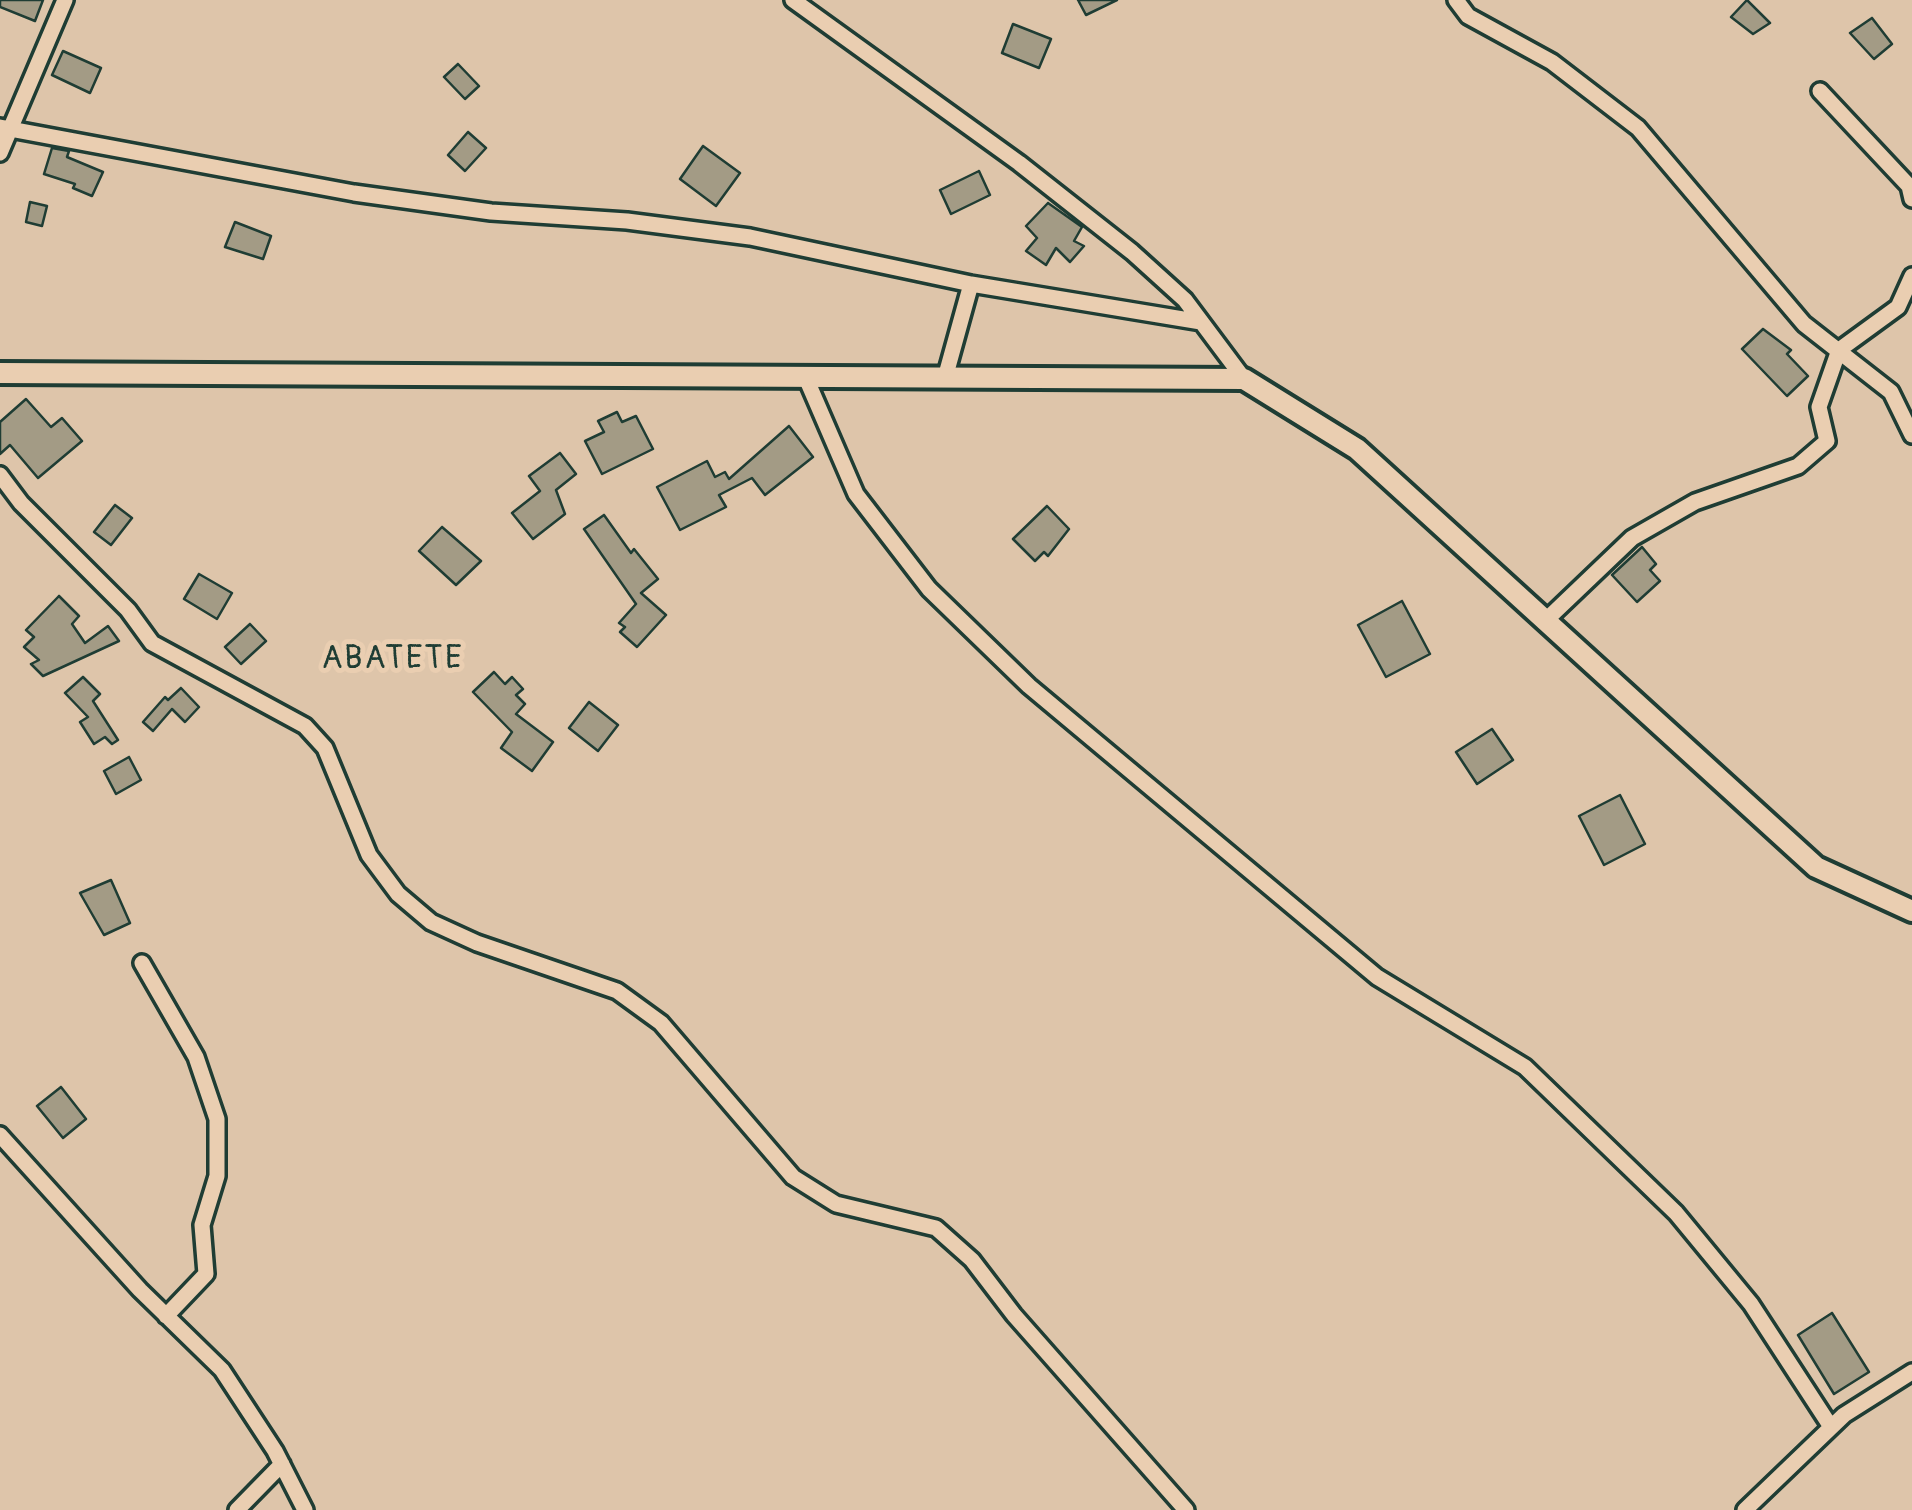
<!DOCTYPE html>
<html>
<head>
<meta charset="utf-8">
<style>
  body { margin:0 }
  canvas { display:block; background:#dec5aa }
</style>
</head>
<body>
<canvas width="1912" height="1510"></canvas>
<script>
const context = document.querySelector('canvas').getContext('2d');
context.lineJoin = 'round';
function fillPath(path, color) {
  context.fillStyle = color;
  context.fill(path, 'evenodd');
}
function poly(rows) {
  const path = new Path2D();
  for (const r of rows) {
    path.moveTo(r[0], r[1]);
    for (let i = 2; i < r.length; i += 2) path.lineTo(r[i], r[i + 1]);
  }
  return path;
}
function strokePath(path, color, width, dash) {
  context.strokeStyle = color;
  context.lineWidth = width;
  context.lineCap = dash ? 'butt' : 'round';
  context.setLineDash(dash || []);
  context.stroke(path);
}
function label(font, color, halo, rows, align = 'center') {
  context.font = font + ' Pangolin,sans-serif';
  context.lineWidth = 10;
  context.setLineDash([]);
  context.textBaseline = 'middle';
  context.strokeStyle = halo;
  context.fillStyle = color;
  for (const [text, x, y, turn = 0] of rows) {
    context.save();
    context.translate(x, y);
    context.rotate((+turn || 0) * Math.PI / 180);
    context.textAlign = isNaN(turn) ? turn : align;
    if (halo) context.strokeText(text, 0, 0);
    context.fillText(text, 0, 0);
    context.restore();
  }
}
const building = poly([
  [0,0,43,0,35,21,0,7,0,0],
  [1078,0,1117,0,1086,15,1078,0],
  [1747,0,1770,23,1753,34,1731,17,1747,0],
  [1872,18,1892,44,1874,59,1850,33,1872,18],
  [1013,24,1051,39,1039,68,1002,53,1013,24],
  [63,51,101,68,90,93,52,75,63,51],
  [458,64,479,86,465,99,444,77,458,64],
  [468,132,486,148,465,171,448,155,468,132],
  [703,146,740,173,716,206,680,179,703,146],
  [52,148,69,151,67,157,103,172,92,196,73,188,75,184,44,174,52,148],
  [979,171,990,195,951,214,940,190,979,171],
  [30,202,47,206,42,226,26,222,30,202],
  [1048,203,1082,227,1074,241,1084,246,1070,262,1056,248,1046,265,1026,251,1037,238,1026,226,1048,203],
  [235,222,271,236,263,259,225,247,235,222],
  [1763,329,1791,350,1787,354,1808,376,1787,396,1742,349,1763,329],
  [26,399,51,427,62,418,82,441,38,478,10,445,0,454,0,422,26,399],
  [617,412,622,422,636,416,653,449,602,474,585,441,604,432,598,421,617,412],
  [789,426,813,457,765,495,752,478,719,495,726,507,680,530,657,487,707,461,715,477,725,472,729,479,789,426],
  [560,453,576,474,556,490,565,514,533,539,512,513,540,491,529,476,560,453],
  [115,505,132,518,111,545,94,532,115,505],
  [1047,506,1069,529,1048,556,1044,552,1035,561,1013,539,1047,506],
  [604,515,631,553,634,549,658,579,641,593,666,615,637,647,620,632,625,627,619,623,636,604,584,529,604,515],
  [442,527,481,561,456,585,419,551,442,527],
  [1642,547,1656,564,1650,570,1660,581,1637,602,1612,575,1642,547],
  [199,574,232,593,217,619,184,599,199,574],
  [59,596,79,616,72,624,85,643,108,626,119,641,43,676,31,664,39,660,24,647,34,637,26,630,59,596],
  [1402,601,1430,654,1386,677,1358,625,1402,601],
  [250,624,266,641,241,664,225,647,250,624],
  [494,672,505,684,512,677,523,689,516,695,525,704,516,714,553,742,532,771,501,748,512,732,473,692,494,672],
  [83,677,100,694,93,701,118,740,112,744,105,737,94,744,80,722,88,717,65,693,83,677],
  [181,688,199,707,185,722,172,709,153,731,143,722,165,697,168,700,181,688],
  [589,702,618,725,598,751,569,728,589,702],
  [1492,729,1513,760,1477,784,1456,752,1492,729],
  [129,757,141,780,116,794,104,771,129,757],
  [1620,795,1645,844,1604,865,1579,816,1620,795],
  [111,880,130,923,104,935,80,893,111,880],
  [61,1087,86,1119,63,1138,37,1106,61,1087],
  [1832,1313,1869,1372,1834,1394,1798,1335,1832,1313]
]);
fillPath(building, '#a39b85');
strokePath(building, '#1f3d34', 2.5);
const minor = poly([
  [793,0,1019,163,1132,252,1185,300,1244,379],
  [1456,0,1468,16,1552,62,1638,128,1804,324,1891,392,1912,435],
  [1820,91,1909,186,1912,199],
  [0,127,354,193,491,212,627,221,750,237,971,284,1201,322],
  [0,153,65,0],
  [806,378,856,494,929,589,1029,686,1377,977,1525,1067,1676,1213,1751,1304,1831,1427],
  [945,378,971,284],
  [0,475,21,503,128,610,152,643,305,726,325,748,369,855,398,894,431,922,477,943,617,991,661,1023,793,1177,836,1204,936,1228,972,1260,1014,1315,1186,1510],
  [1544,622,1632,538,1695,502,1798,466,1827,441,1819,407,1839,350,1898,307,1912,276],
  [142,963,196,1057,217,1119,217,1176,202,1225,206,1274,166,1316],
  [0,1135,140,1290,222,1370,275,1451,305,1510],
  [237,1510,282,1464],
  [1745,1510,1844,1415,1912,1372]
]);
const secondary = poly([
  [0,373,1244,379,1357,449,1816,867,1912,911]
]);
strokePath(minor, '#1f3d34', 22);
strokePath(secondary, '#1f3d34', 28);
strokePath(minor, '#eaceb1', 15);
strokePath(secondary, '#eaceb1', 20);
context.letterSpacing = '2.5px';
label('32px', '#1f3d34', '#eaceb1', [
  ["ABATETE",393,660]
]);
context.letterSpacing = '0px';
</script>
</body>
</html>
